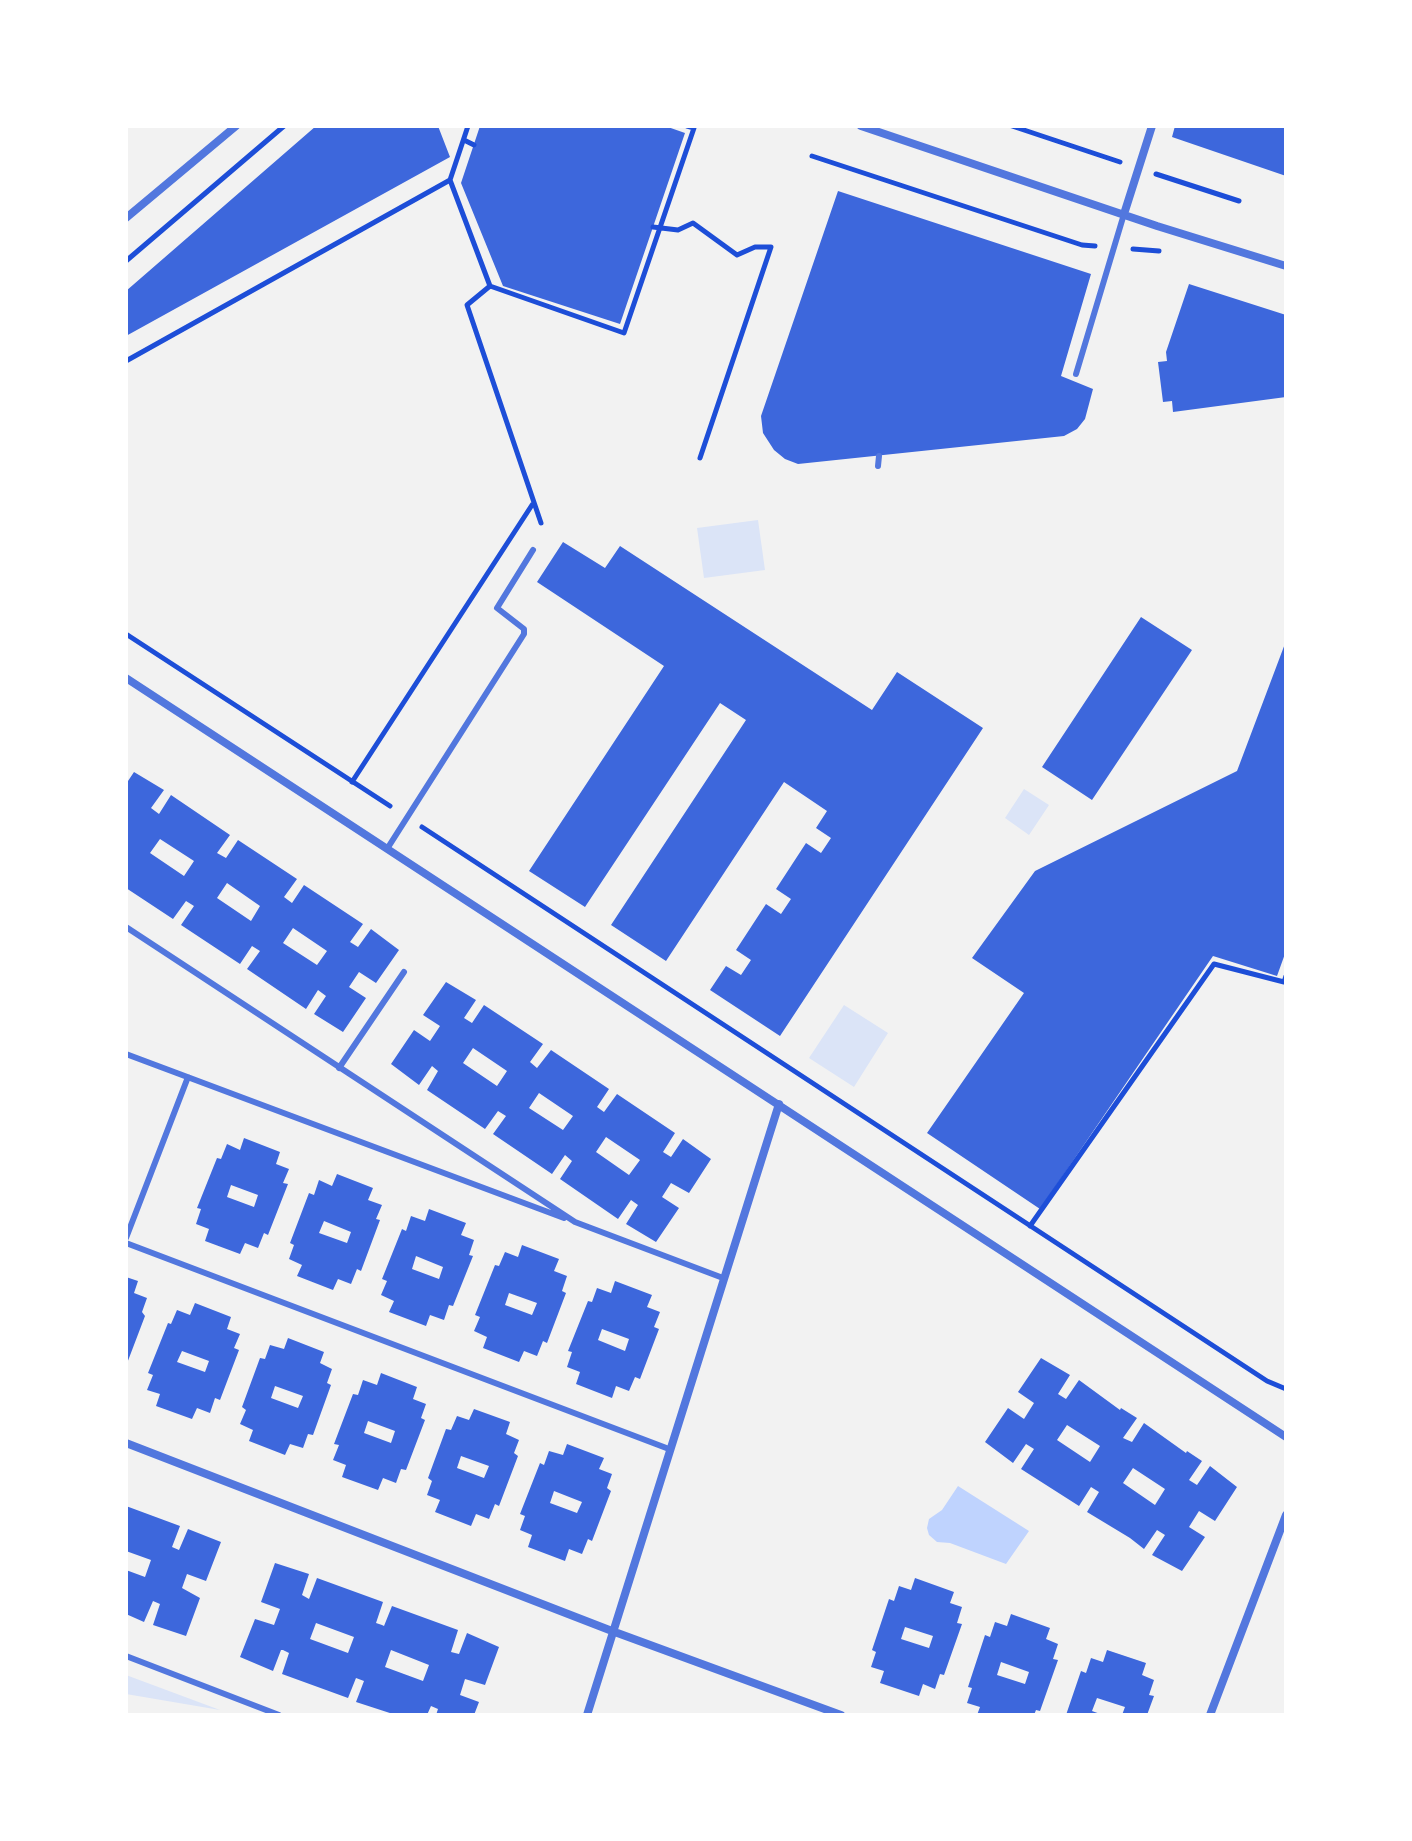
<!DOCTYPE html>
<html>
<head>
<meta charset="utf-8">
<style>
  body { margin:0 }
  #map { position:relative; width:1412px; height:1841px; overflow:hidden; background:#f2f2f2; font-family:"Work Sans",sans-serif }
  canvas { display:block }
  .frame { position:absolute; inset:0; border:128px solid #fff; pointer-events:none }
</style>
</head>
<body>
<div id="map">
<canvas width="1412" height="1841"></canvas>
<div class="frame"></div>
</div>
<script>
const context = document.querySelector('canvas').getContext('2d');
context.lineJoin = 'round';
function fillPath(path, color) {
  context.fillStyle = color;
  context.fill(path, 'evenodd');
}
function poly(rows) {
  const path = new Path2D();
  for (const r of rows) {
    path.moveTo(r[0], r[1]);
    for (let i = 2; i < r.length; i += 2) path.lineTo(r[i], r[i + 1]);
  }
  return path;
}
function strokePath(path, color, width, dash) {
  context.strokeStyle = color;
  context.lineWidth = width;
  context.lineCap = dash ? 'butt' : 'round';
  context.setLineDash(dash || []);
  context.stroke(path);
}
fillPath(poly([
  [758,520,765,570,704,578,697,528],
  [1024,789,1049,805,1029,835,1005,818],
  [844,1005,888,1033,854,1087,809,1058],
  [126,1675,220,1710,126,1694]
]), '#dbe4f7');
fillPath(poly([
  [958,1486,1029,1531,1006,1564,950,1543,937,1542,929,1535,927,1528,929,1519,942,1510]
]), '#bfd3fe');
fillPath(poly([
  [316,126,438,126,450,157,126,336,126,291],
  [480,126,665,126,685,133,620,324,503,286,461,183],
  [1175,126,1286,126,1286,176,1172,137],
  [838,191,1091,274,1061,376,1093,389,1085,419,1077,429,1064,436,798,464,785,459,774,450,763,433,761,416],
  [1189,284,1286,315,1286,397,1173,412,1172,401,1163,402,1158,362,1167,361,1166,352],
  [563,542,605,568,620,546,872,710,897,672,983,728,780,1036,710,990,726,966,741,975,751,960,736,950,766,904,781,914,791,899,776,889,806,843,821,853,831,838,816,828,827,811,784,782,666,961,611,925,746,720,720,703,585,907,529,871,664,666,537,582],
  [1141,617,1192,650,1092,800,1042,767],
  [1286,641,1286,951,1277,976,1213,956,1040,1209,927,1133,1024,993,972,958,1035,871,1237,771],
  [134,772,164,790,151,808,159,814,171,795,230,835,217,853,226,858,238,840,297,879,284,897,292,903,304,885,363,924,350,942,358,947,371,929,399,950,376,983,359,972,349,987,366,998,343,1032,314,1014,326,996,318,990,306,1009,247,969,260,951,252,946,240,964,181,925,194,906,186,901,173,919,126,888,126,784],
  [160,839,194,861,184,876,150,853],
  [227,883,260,906,251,921,217,898],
  [293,928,327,951,317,965,283,943],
  [446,982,476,1000,464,1018,472,1023,484,1005,543,1044,530,1062,537,1068,551,1050,609,1089,597,1107,604,1112,617,1094,675,1133,663,1152,671,1157,683,1139,711,1159,689,1193,671,1183,662,1197,679,1208,656,1242,626,1224,638,1205,631,1200,618,1219,560,1179,572,1161,565,1155,552,1174,493,1134,506,1116,498,1111,485,1129,427,1090,438,1071,432,1066,419,1085,391,1064,414,1030,430,1041,440,1026,423,1015],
  [473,1048,507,1071,497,1086,463,1063],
  [539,1093,573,1116,563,1130,529,1108],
  [606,1137,640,1160,629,1175,596,1152],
  [244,1138,280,1152,276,1164,289,1169,283,1183,288,1184,268,1235,264,1233,258,1248,245,1243,240,1254,205,1241,209,1229,196,1224,201,1209,197,1208,217,1158,221,1159,227,1144,240,1150],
  [231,1185,258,1195,254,1207,227,1197],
  [337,1174,373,1188,368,1200,382,1205,376,1219,380,1220,361,1271,357,1269,351,1284,338,1279,333,1290,297,1276,302,1265,289,1259,294,1245,290,1243,309,1193,314,1195,319,1180,332,1186],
  [324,1221,351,1232,347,1243,319,1233],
  [429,1209,466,1223,461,1235,474,1240,469,1255,473,1256,453,1306,449,1305,444,1320,430,1315,426,1326,389,1312,394,1301,381,1295,387,1281,382,1279,402,1229,406,1231,411,1216,425,1221],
  [416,1256,443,1267,439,1279,412,1269],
  [522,1245,559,1259,554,1271,567,1276,562,1291,566,1293,547,1343,543,1341,537,1356,524,1351,519,1362,483,1348,487,1337,474,1331,480,1317,475,1315,495,1265,499,1266,505,1252,518,1257],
  [509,1293,537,1303,532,1315,505,1305],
  [126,1277,138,1281,134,1293,147,1298,142,1312,145,1316,126,1366],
  [615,1281,652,1295,647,1307,660,1312,654,1327,659,1329,640,1379,635,1377,629,1391,616,1386,612,1398,576,1384,580,1372,567,1367,572,1352,568,1351,588,1301,592,1302,597,1288,611,1293],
  [602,1329,629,1339,625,1351,598,1340],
  [195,1303,231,1317,227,1329,240,1334,234,1348,239,1350,220,1400,215,1398,210,1413,197,1408,192,1419,156,1406,160,1394,147,1390,153,1375,148,1373,168,1323,171,1324,177,1310,190,1315],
  [182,1351,209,1361,205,1372,177,1362],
  [288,1338,324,1352,320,1363,332,1369,327,1383,331,1385,313,1435,308,1434,303,1448,290,1444,285,1455,249,1441,253,1430,240,1424,246,1410,242,1407,260,1358,265,1359,270,1345,284,1349],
  [275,1386,303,1396,298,1408,271,1398],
  [1041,1358,1070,1375,1058,1394,1066,1399,1079,1380,1120,1410,1121,1408,1137,1418,1123,1438,1132,1442,1144,1423,1186,1453,1187,1451,1202,1461,1189,1480,1197,1485,1210,1466,1237,1487,1215,1521,1199,1511,1189,1527,1205,1537,1182,1571,1152,1555,1165,1535,1157,1530,1144,1549,1130,1538,1087,1512,1099,1492,1091,1487,1079,1506,1021,1469,1034,1449,1026,1444,1013,1463,985,1442,1008,1408,1024,1419,1034,1403,1018,1392],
  [1067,1425,1100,1446,1090,1462,1057,1440],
  [1133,1468,1165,1489,1155,1505,1123,1483],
  [381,1373,417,1387,413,1399,426,1404,421,1418,425,1420,406,1470,401,1469,396,1483,383,1478,378,1490,342,1477,346,1465,333,1460,339,1445,334,1444,353,1394,358,1395,363,1380,377,1385],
  [368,1421,395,1431,391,1443,364,1433],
  [474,1409,510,1422,506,1434,519,1440,514,1453,518,1456,499,1506,495,1504,489,1519,476,1514,471,1526,435,1512,440,1500,427,1495,432,1481,428,1478,446,1429,451,1430,457,1416,469,1420],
  [461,1456,489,1466,484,1478,457,1468],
  [567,1444,604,1458,599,1469,612,1474,607,1488,611,1491,592,1541,588,1539,582,1554,569,1549,565,1561,528,1547,532,1535,520,1530,525,1516,520,1514,540,1463,544,1465,549,1451,563,1455],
  [554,1491,582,1502,577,1513,550,1503],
  [126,1506,180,1526,172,1547,179,1550,188,1529,221,1542,206,1581,187,1574,182,1588,200,1598,186,1636,153,1625,160,1604,153,1601,144,1622,126,1614,126,1570,145,1577,151,1560,126,1551],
  [275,1563,309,1574,302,1595,309,1599,317,1578,383,1602,376,1623,382,1625,384,1626,392,1606,458,1630,451,1652,459,1654,467,1633,499,1647,485,1685,465,1679,460,1695,479,1702,474,1715,436,1715,438,1709,431,1706,427,1715,396,1715,356,1702,364,1681,356,1678,348,1698,282,1674,289,1653,283,1650,281,1650,273,1671,240,1657,255,1619,274,1625,280,1609,261,1602],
  [316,1623,354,1637,348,1653,310,1639],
  [391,1650,429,1665,423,1681,385,1667],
  [915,1578,954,1592,950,1603,962,1607,957,1623,962,1624,944,1675,940,1674,935,1689,923,1684,919,1696,880,1683,884,1671,871,1667,876,1652,872,1650,889,1599,894,1601,899,1586,911,1590],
  [905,1627,933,1636,929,1648,901,1639],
  [1011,1614,1050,1628,1046,1639,1058,1644,1053,1659,1058,1660,1040,1711,1036,1710,1034,1715,977,1715,980,1707,967,1703,972,1688,968,1687,985,1635,990,1637,995,1622,1007,1626],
  [1001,1662,1029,1672,1025,1684,997,1675],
  [1107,1650,1146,1663,1142,1675,1154,1680,1149,1695,1154,1696,1147,1715,1122,1715,1125,1707,1097,1698,1092,1711,1103,1715,1066,1715,1081,1671,1086,1673,1091,1658,1103,1662]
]), '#3d67dc');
strokePath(poly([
  [1012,126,1120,162],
  [464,140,474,145],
  [812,156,1082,245,1095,246],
  [1156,174,1239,201],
  [450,180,468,126],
  [653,227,678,230,693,223,737,255,755,247,771,247,700,458],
  [1133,249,1159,251],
  [126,261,284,126],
  [490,286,624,333,694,128,687,126],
  [126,361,450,180,490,286,467,305,541,523],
  [126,634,390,806],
  [352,782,532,505],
  [422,827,1267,1381,1286,1389],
  [1030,1226,1214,964,1284,982,1286,976]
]), '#1d4ed8', 5);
strokePath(poly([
  [1076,374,1124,214],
  [878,466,879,456],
  [387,849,524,634,524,629,497,608,533,550],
  [126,927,575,1222,723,1278],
  [126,1054,564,1218],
  [339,1068,404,972],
  [126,1238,188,1077],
  [126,1243,669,1449],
  [126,1656,279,1715]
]), '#5277de', 6);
strokePath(poly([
  [861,126,1157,226,1286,266],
  [1124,214,1152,126],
  [126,218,236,126],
  [126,678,1286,1437],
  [126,1443,612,1631,841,1715],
  [587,1715,779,1104],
  [1210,1715,1286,1515]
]), '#5277de', 8);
</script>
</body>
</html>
